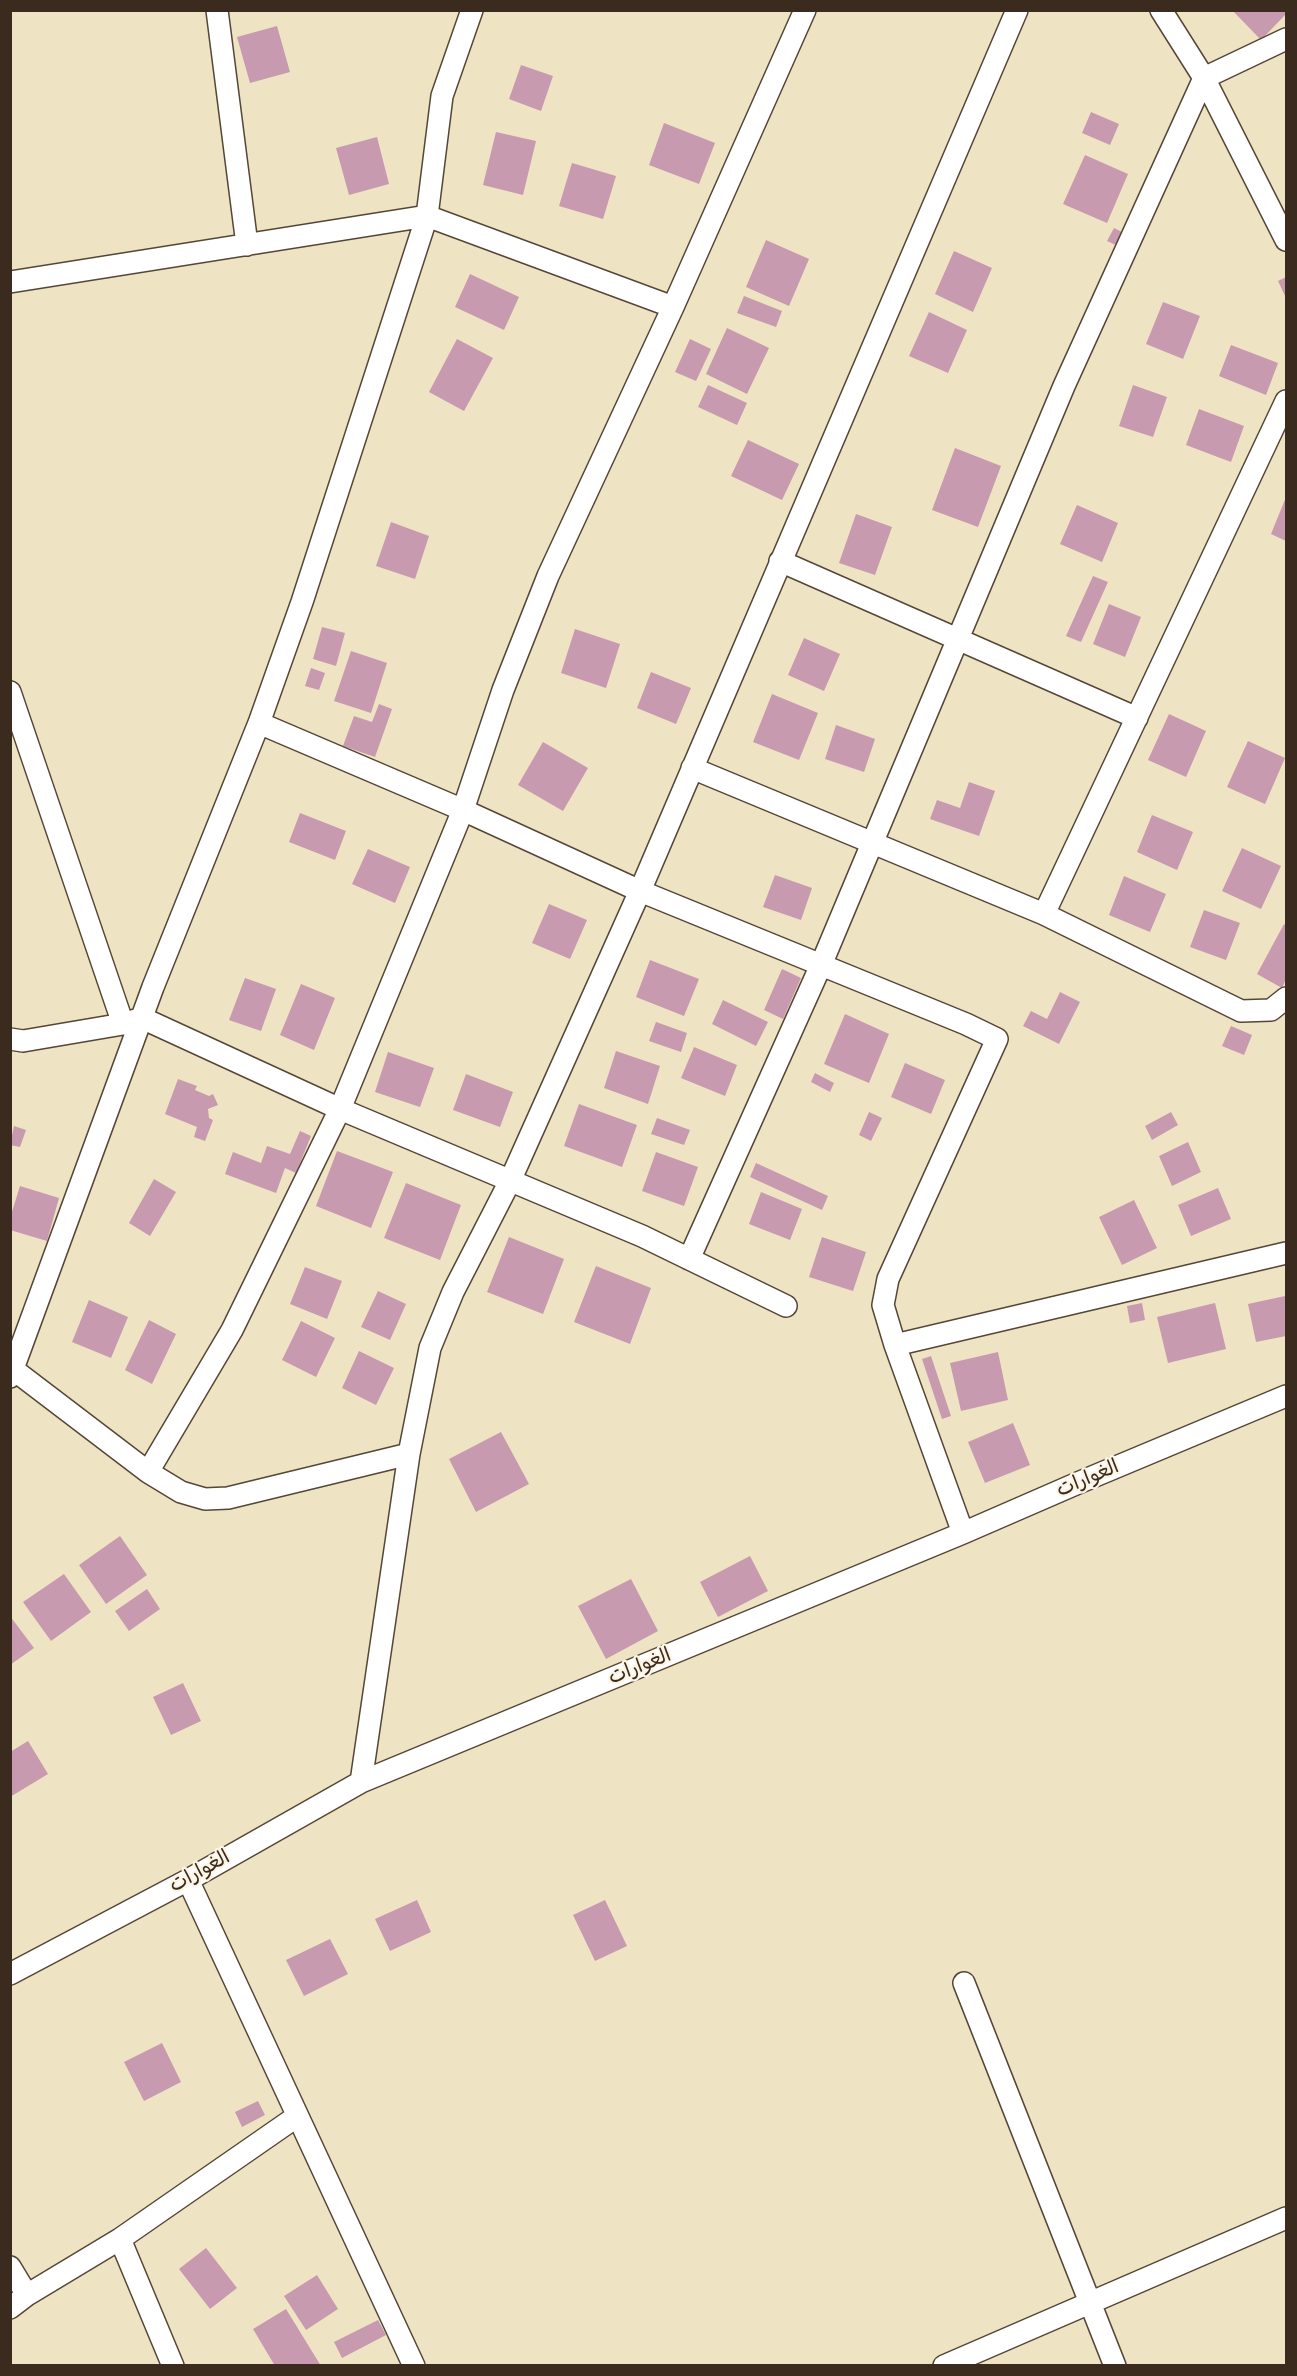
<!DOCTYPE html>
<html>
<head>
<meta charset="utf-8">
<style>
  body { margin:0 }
  #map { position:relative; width:1297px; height:2376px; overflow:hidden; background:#eee3c3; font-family:Itim,sans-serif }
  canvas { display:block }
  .frame { position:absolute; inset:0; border:12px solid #3b2a1e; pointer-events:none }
</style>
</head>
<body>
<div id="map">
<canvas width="1297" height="2376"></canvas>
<div class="frame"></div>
</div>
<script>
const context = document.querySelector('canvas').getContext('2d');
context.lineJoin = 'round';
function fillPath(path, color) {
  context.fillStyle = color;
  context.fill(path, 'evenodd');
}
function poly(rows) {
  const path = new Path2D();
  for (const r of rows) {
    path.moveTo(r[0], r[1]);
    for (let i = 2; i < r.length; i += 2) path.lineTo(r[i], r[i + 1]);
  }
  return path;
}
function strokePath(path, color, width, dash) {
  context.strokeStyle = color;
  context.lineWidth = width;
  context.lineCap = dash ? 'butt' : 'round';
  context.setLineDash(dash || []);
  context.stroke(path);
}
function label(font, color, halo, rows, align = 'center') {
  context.font = font + ' Itim,"Playpen Sans Arabic",sans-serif';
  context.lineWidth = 4.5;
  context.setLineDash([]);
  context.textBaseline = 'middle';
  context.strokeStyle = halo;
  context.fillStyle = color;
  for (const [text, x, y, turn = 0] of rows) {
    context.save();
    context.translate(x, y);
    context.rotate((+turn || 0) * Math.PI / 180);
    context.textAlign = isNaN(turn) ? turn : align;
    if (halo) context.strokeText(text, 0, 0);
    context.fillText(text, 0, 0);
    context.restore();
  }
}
fillPath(poly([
  [1232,10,1286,10,1286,14,1261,40],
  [277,26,290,72,250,83,237,37],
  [521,65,553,76,541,111,509,99],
  [1091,112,1119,124,1110,145,1082,133],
  [664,123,715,143,699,184,649,165],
  [496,132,536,141,523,195,483,185],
  [377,137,389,184,349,195,336,148],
  [1085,155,1128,174,1107,223,1063,204],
  [572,163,616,176,603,219,559,206],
  [1114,228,1124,233,1118,246,1107,241],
  [766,240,809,259,789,306,746,287],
  [954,251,992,268,973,312,935,294],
  [470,274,519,297,504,330,455,307],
  [1286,277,1286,298,1278,281],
  [744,296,782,311,776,327,737,313],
  [1163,302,1200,316,1183,359,1146,344],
  [929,312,967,330,948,373,909,356],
  [727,328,769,348,747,394,706,374],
  [457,339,493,358,464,411,429,392],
  [690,339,711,349,696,381,675,372],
  [1231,345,1278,363,1266,395,1219,376],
  [708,385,747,403,737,425,698,407],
  [1133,385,1167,397,1153,437,1119,426],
  [1199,409,1244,426,1231,462,1186,445],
  [748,440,799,464,782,500,731,476],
  [955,448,1001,466,978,527,932,510],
  [1286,497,1286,541,1271,534],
  [1077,505,1118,523,1102,562,1060,544],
  [856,514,892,527,875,575,839,563],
  [391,522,429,536,415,579,376,566],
  [1093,576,1108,582,1081,642,1066,636],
  [1109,604,1141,617,1125,657,1093,644],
  [322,627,345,633,336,666,313,659],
  [575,629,620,644,606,688,561,673],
  [804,638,840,654,824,691,788,675],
  [351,651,387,663,371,713,334,701],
  [311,668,325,673,319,690,305,686],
  [651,672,691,688,676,724,637,708],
  [772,694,818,713,799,760,753,742],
  [379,704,392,709,375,757,343,746,354,716,372,722],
  [1169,714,1206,731,1186,777,1148,760],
  [836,725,875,739,864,772,825,759],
  [1248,741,1285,758,1265,804,1227,787],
  [543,742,588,768,563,811,518,785],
  [969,782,995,791,979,836,930,819,937,800,960,808],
  [300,813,346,831,335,860,289,842],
  [1152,815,1193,832,1177,870,1137,852],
  [1242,848,1281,866,1261,909,1222,891],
  [368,849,410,867,395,903,352,884],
  [775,875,812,888,801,920,763,907],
  [1124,876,1166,894,1150,932,1109,915],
  [549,904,587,920,570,959,532,943],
  [1204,910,1240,923,1226,960,1190,947],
  [1284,924,1286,926,1286,979,1282,988,1257,974],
  [650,960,699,979,684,1016,636,997],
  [782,969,801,978,783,1019,764,1010],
  [245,978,276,989,261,1031,229,1020],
  [301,984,335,998,314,1050,280,1035],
  [1060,992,1080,1002,1059,1044,1023,1026,1031,1011,1047,1019],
  [723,1000,768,1022,756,1046,712,1024],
  [845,1014,889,1034,869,1083,824,1064],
  [656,1022,687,1033,681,1052,649,1041],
  [1231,1026,1252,1035,1244,1055,1222,1046],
  [694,1047,737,1065,725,1096,681,1078],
  [616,1051,660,1066,648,1104,604,1088],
  [388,1052,434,1068,420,1107,375,1092],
  [905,1063,945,1080,931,1114,891,1097],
  [815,1073,834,1083,830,1092,811,1082],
  [466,1074,513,1092,500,1127,453,1110],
  [178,1079,197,1086,195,1090,209,1096,213,1094,218,1105,208,1109,209,1118,213,1120,205,1141,194,1137,197,1127,165,1114],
  [579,1104,637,1125,622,1167,564,1146],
  [869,1112,882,1118,871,1141,859,1135],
  [1171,1112,1178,1125,1152,1140,1145,1126],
  [657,1118,690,1130,684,1145,651,1134],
  [14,1126,26,1130,20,1147,10,1145],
  [300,1131,311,1136,296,1173,285,1168,276,1193,225,1174,233,1152,261,1163,267,1146,290,1154],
  [1188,1142,1201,1172,1172,1186,1159,1156],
  [337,1151,393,1172,371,1228,316,1206],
  [656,1152,698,1167,684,1206,642,1191],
  [756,1163,828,1196,822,1210,750,1177],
  [154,1179,176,1192,150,1236,129,1223],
  [406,1183,461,1205,440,1260,384,1238],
  [20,1186,59,1198,47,1241,10,1230,10,1218],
  [1218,1188,1231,1219,1191,1236,1178,1205],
  [761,1192,802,1209,790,1240,749,1224],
  [1134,1200,1157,1248,1122,1265,1099,1217],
  [509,1237,564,1259,543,1314,487,1292],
  [822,1237,866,1252,853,1291,809,1277],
  [596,1266,651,1288,630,1344,574,1322],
  [305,1267,342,1281,327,1319,290,1304],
  [378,1291,406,1304,390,1340,361,1327],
  [1285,1296,1286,1336,1256,1342,1248,1304],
  [89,1300,128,1317,111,1358,72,1342],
  [1142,1303,1145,1320,1130,1323,1127,1306],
  [1215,1303,1226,1349,1168,1363,1157,1317],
  [149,1320,176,1334,152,1384,125,1370],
  [301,1321,335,1338,316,1377,282,1360],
  [359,1351,394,1368,376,1405,342,1388],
  [998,1352,1008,1400,961,1411,950,1363],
  [931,1356,951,1416,942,1419,922,1359],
  [1013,1423,1030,1465,985,1483,968,1442],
  [501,1432,529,1484,476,1512,449,1459],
  [120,1536,147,1575,106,1604,79,1565],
  [750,1556,768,1591,718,1617,700,1582],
  [64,1574,91,1612,51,1641,23,1602],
  [631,1579,658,1631,606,1659,578,1606],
  [147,1589,160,1609,129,1631,115,1611],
  [10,1616,34,1648,10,1665],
  [183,1683,201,1721,171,1735,153,1697],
  [28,1741,48,1774,10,1797,10,1752],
  [417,1900,431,1932,390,1951,375,1919],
  [605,1900,627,1946,595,1961,573,1915],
  [330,1939,348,1974,304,1996,286,1960],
  [162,2043,181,2082,144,2101,124,2062],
  [258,2101,265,2115,242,2127,235,2112],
  [206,2248,237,2288,210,2309,179,2269],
  [317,2275,338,2309,306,2330,284,2296],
  [286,2309,321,2366,275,2366,253,2329],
  [378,2320,386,2335,342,2358,334,2342]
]), '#c89aaf');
const minor = poly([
  [217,10,247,245],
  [1161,10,1204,78,1286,240],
  [10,282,427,216,673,307],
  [780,561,1137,718],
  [10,692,123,1024],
  [259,723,463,810,640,891,966,1024,997,1039,888,1279,883,1305,895,1345,963,1533],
  [692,768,1044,914,1241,1011,1271,1010,1286,998],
  [1044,914,1286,401],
  [10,1039,23,1041,123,1024,142,1018,340,1109,642,1236,786,1306],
  [689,1259,821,965,1064,386,1204,78,1286,39],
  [895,1345,1286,1253],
  [14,1370,148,1472,181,1492,205,1499,228,1498,409,1454],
  [10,1377,153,987,259,723,302,602,427,216,442,96,472,10],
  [148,1472,232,1330,340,1109,463,810,503,690,548,576,673,307,805,10],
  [361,1782,409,1454,430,1348,453,1292,510,1181,640,891,1017,10],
  [188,1880,414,2366],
  [10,1974,188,1880,361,1782,963,1533,1078,1483,1286,1396],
  [964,1983,1115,2366],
  [120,2239,173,2366],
  [10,2267,27,2295],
  [10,2308,27,2295,120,2239,296,2117],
  [944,2366,1286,2218]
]);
strokePath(minor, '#564637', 24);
strokePath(minor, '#fff', 21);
label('20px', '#3b2a1e', '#fcf5e5', [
  ["الغوارات",1088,1479,-23],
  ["الغوارات",640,1667,-22],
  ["الغوارات",200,1872,-29]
]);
</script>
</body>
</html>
